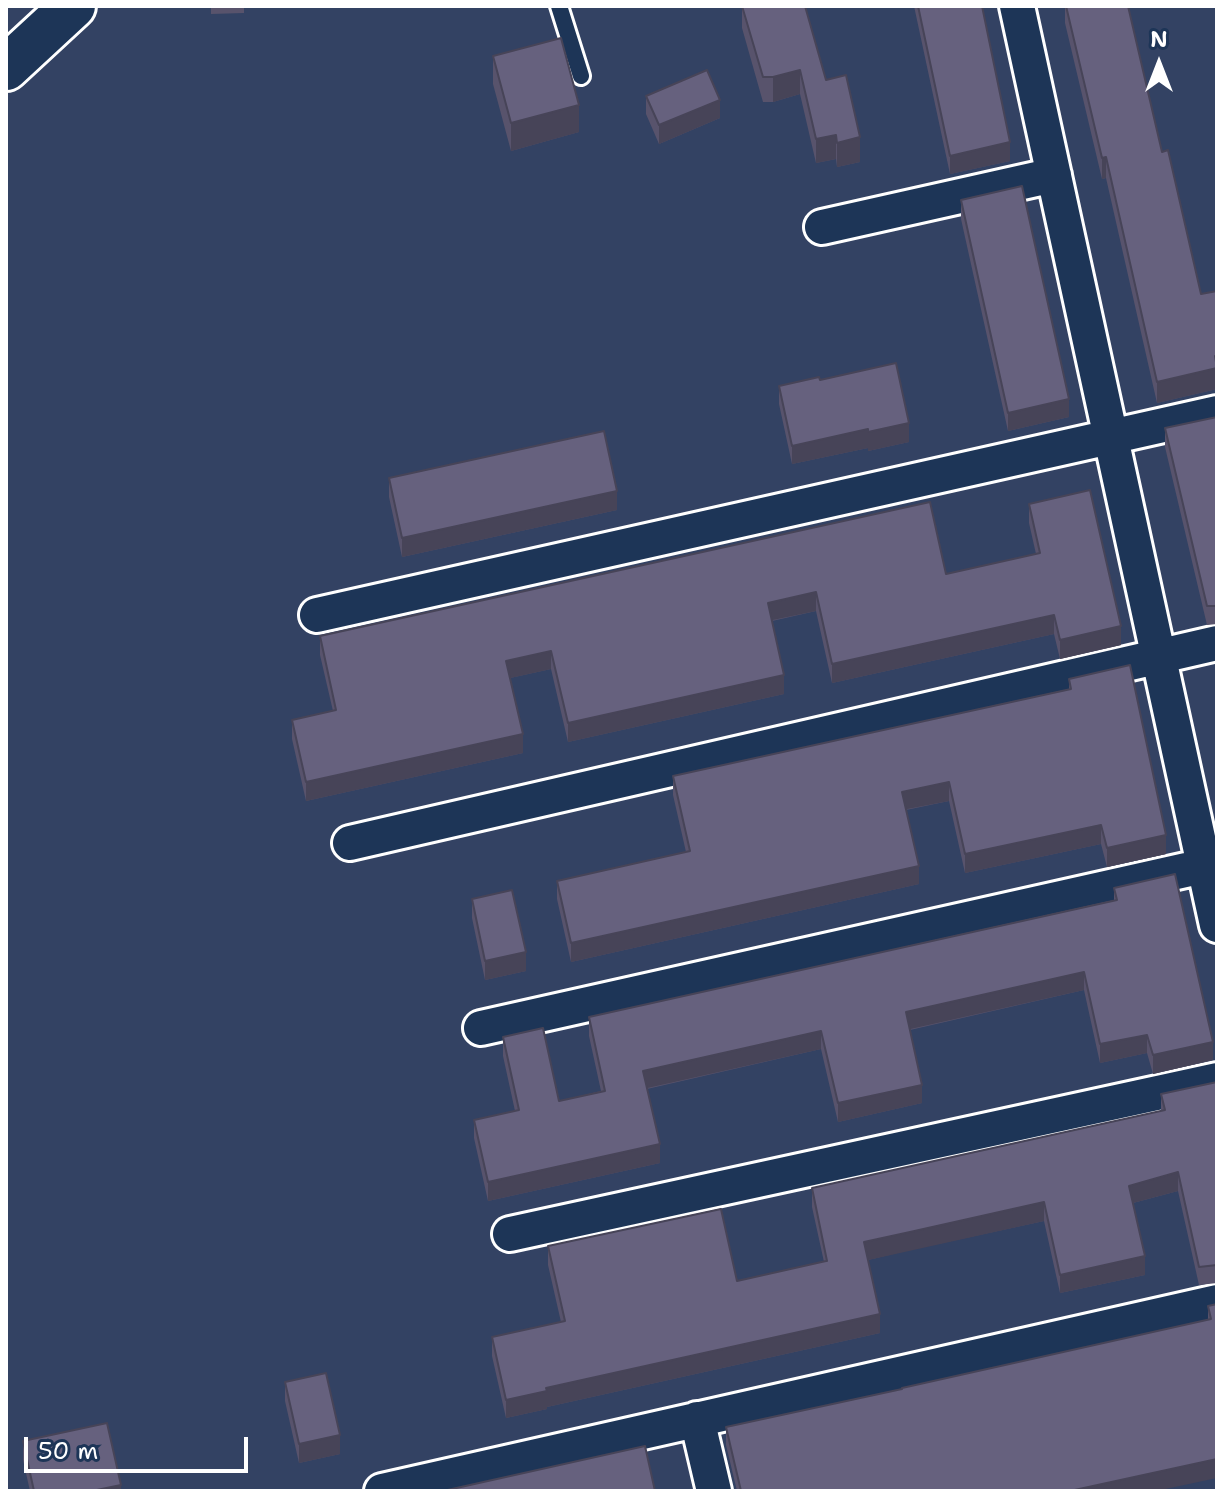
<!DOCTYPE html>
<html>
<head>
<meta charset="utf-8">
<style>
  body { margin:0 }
  #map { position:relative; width:1223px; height:1497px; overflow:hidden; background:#334263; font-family:"Shantell Sans",sans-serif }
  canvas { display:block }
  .frame { position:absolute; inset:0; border:8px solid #fff; pointer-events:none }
  .north { position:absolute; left:1119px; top:24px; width:80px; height:80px; -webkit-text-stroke:6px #1d3557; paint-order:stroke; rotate:0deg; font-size:22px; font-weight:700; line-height:32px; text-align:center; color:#fff }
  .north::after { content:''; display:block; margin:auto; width:28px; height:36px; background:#fff; clip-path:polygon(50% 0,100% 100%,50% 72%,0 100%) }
  .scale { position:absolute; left:24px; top:1437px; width:224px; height:36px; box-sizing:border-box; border:4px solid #fff; border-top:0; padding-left:10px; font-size:24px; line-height:28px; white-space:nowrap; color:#fff; -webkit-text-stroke:6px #1d3557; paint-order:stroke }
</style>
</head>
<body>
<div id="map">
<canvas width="1223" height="1497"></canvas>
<div class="frame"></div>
<div class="north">N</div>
<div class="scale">50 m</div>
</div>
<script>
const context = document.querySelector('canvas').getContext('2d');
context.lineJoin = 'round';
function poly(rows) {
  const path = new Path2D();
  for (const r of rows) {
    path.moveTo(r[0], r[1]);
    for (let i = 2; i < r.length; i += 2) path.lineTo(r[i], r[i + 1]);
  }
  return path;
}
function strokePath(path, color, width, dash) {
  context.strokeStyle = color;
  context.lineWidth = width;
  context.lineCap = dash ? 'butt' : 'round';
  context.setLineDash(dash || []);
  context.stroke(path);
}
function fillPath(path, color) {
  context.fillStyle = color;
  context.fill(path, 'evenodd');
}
const lane = poly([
  [559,6,581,76]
]);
const street = poly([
  [1017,6,1217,925],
  [822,227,1054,175],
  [317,615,1217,413],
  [350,843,1217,643],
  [481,1028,1217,863],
  [510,1234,1217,1080],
  [697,1419,714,1491],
  [382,1491,1217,1302]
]);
const secondary = poly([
  [6,68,73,6]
]);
strokePath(lane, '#fff', 22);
strokePath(street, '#fff', 40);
strokePath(secondary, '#fff', 50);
strokePath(lane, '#1d3557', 16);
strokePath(street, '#1d3557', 34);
strokePath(secondary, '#1d3557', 44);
fillPath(poly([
  [211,6,244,6,244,13,211,14],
  [742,6,805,6,826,80,860,162,837,167,836,159,816,163,800,94,773,102,763,102,742,28],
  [914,6,982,6,1010,161,950,174],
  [1065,6,1128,6,1162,152,1201,294,1217,291,1217,389,1157,403,1106,178,1102,179,1065,23],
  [493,56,579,132,511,151,493,84],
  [646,96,720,118,659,144,646,114],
  [961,200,1069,417,1008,431,961,219],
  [820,380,909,442,868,451,868,448,792,464,779,404,779,386],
  [1217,417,1217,624,1207,625,1165,447,1165,428],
  [389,478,617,510,402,557,389,497],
  [1029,504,1121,645,1060,659,1054,634,832,683,816,611,772,621,784,694,568,742,551,669,510,678,523,753,306,801,292,739,292,720,333,711,320,655,320,636,946,574,1036,554,1029,523],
  [1217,644,1217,672,1215,664,1215,645],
  [1069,679,1166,854,1107,867,1101,844,965,873,949,801,906,810,919,884,571,962,557,899,557,881,686,852,673,795,673,776,1069,689],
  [1114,888,1213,1060,1153,1074,1147,1053,1100,1063,1084,990,910,1030,922,1103,838,1122,821,1049,647,1089,660,1163,488,1201,474,1138,474,1120,515,1111,503,1056,503,1037,559,1101,601,1091,589,1036,589,1017,1114,900],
  [472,899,526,971,485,980,472,918],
  [1217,1082,1217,1283,1199,1285,1178,1191,1133,1203,1145,1275,1060,1293,1044,1221,910,1250,868,1260,880,1333,547,1407,547,1409,506,1418,492,1356,492,1337,561,1322,548,1265,548,1246,737,1281,824,1262,812,1207,812,1188,1161,1111,1161,1094],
  [1217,1304,1156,1491,737,1491,726,1445,726,1427,902,1389,1208,1320,1208,1306],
  [285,1382,340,1454,299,1463,285,1401],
  [23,1441,121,1491,30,1491,23,1460]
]), '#58536c');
fillPath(poly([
  [800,70,800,94,773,102,773,77],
  [720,100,720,118,659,144,659,125],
  [579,105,579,132,511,151,511,123],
  [836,135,836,159,816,163,816,139],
  [860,137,860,162,837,167,837,143],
  [1010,142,1010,161,950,174,950,156],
  [1106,157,1106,178,1102,179,1102,158],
  [1215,356,1217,356,1217,389,1157,403,1157,382],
  [1069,399,1069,417,1008,431,1008,413],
  [909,423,909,442,868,451,868,432],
  [868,429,868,448,792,464,792,446],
  [617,491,617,510,402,557,402,538],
  [816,592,816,611,768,621,768,603],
  [1054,615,1054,634,832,683,832,664],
  [1121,626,1121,645,1060,659,1060,640],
  [551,651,551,669,506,679,506,661],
  [784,675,784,694,568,742,568,723],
  [523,734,523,753,306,801,306,782],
  [949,782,949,801,902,810,902,792],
  [1101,825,1101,844,965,873,965,854],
  [1166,835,1166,854,1107,867,1107,848],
  [919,866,919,884,571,962,571,943],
  [526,952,526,971,485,980,485,961],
  [1084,972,1084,990,906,1030,906,1012],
  [821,1031,821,1049,643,1089,643,1071],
  [1147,1035,1147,1053,1100,1063,1100,1044],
  [1213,1042,1213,1060,1153,1074,1153,1055],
  [922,1085,922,1103,838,1122,838,1103],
  [660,1144,660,1163,488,1201,488,1182],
  [1178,1172,1178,1191,1129,1204,1129,1186],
  [1044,1202,1044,1221,864,1261,864,1242],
  [1145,1256,1145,1275,1060,1293,1060,1275],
  [880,1314,880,1333,547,1407,547,1409,506,1418,506,1400,546,1388],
  [340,1435,340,1454,299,1463,299,1444],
  [1217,1459,1217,1478,1156,1491,1070,1491],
  [121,1485,121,1491,92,1491]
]), '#474458');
const building = poly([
  [742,6,805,6,826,80,846,75,860,137,837,143,836,135,816,139,800,70,773,77,763,77,742,6],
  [918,6,982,6,1010,142,950,156,918,6],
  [1066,6,1128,6,1162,152,1168,150,1201,294,1217,291,1217,356,1215,356,1217,368,1157,382,1106,157,1102,158,1066,6],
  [561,38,579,105,511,123,493,56,561,38],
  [707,70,720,100,659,125,646,96,707,70],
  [1022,186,1069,399,1008,413,961,200,1022,186],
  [896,363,909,423,868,432,868,429,792,446,779,386,819,377,820,380,896,363],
  [1217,417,1217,606,1207,606,1165,428,1217,417],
  [604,431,617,491,402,538,389,478,604,431],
  [1090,490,1121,626,1060,640,1054,615,832,664,816,592,768,603,784,675,568,723,551,651,506,661,523,734,306,782,292,720,336,710,320,636,930,502,946,574,1040,553,1029,504,1090,490],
  [1130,665,1166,835,1107,848,1101,825,965,854,949,782,902,792,919,866,571,943,557,881,690,851,673,776,1071,689,1069,679,1130,665],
  [1175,874,1213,1042,1153,1055,1147,1035,1100,1044,1084,972,906,1012,922,1085,838,1103,821,1031,643,1071,660,1144,488,1182,474,1120,519,1110,503,1037,543,1028,559,1101,605,1091,589,1017,1117,900,1114,888,1175,874],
  [512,890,526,952,485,961,472,899,512,890],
  [1217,1082,1217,1265,1199,1267,1178,1172,1129,1186,1145,1256,1060,1275,1044,1202,910,1232,864,1242,880,1314,546,1388,547,1391,506,1400,492,1337,565,1321,548,1246,721,1209,737,1281,826,1261,827,1261,812,1188,1165,1110,1161,1094,1217,1082],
  [1217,1304,1217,1459,1070,1491,741,1491,726,1427,902,1389,902,1388,1211,1319,1208,1306,1217,1304],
  [326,1373,340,1435,299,1444,285,1382,326,1373],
  [107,1423,121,1485,92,1491,34,1491,23,1441,107,1423],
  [645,1446,655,1491,443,1491,645,1446]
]);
fillPath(building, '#66617e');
strokePath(building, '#474458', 2);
</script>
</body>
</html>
